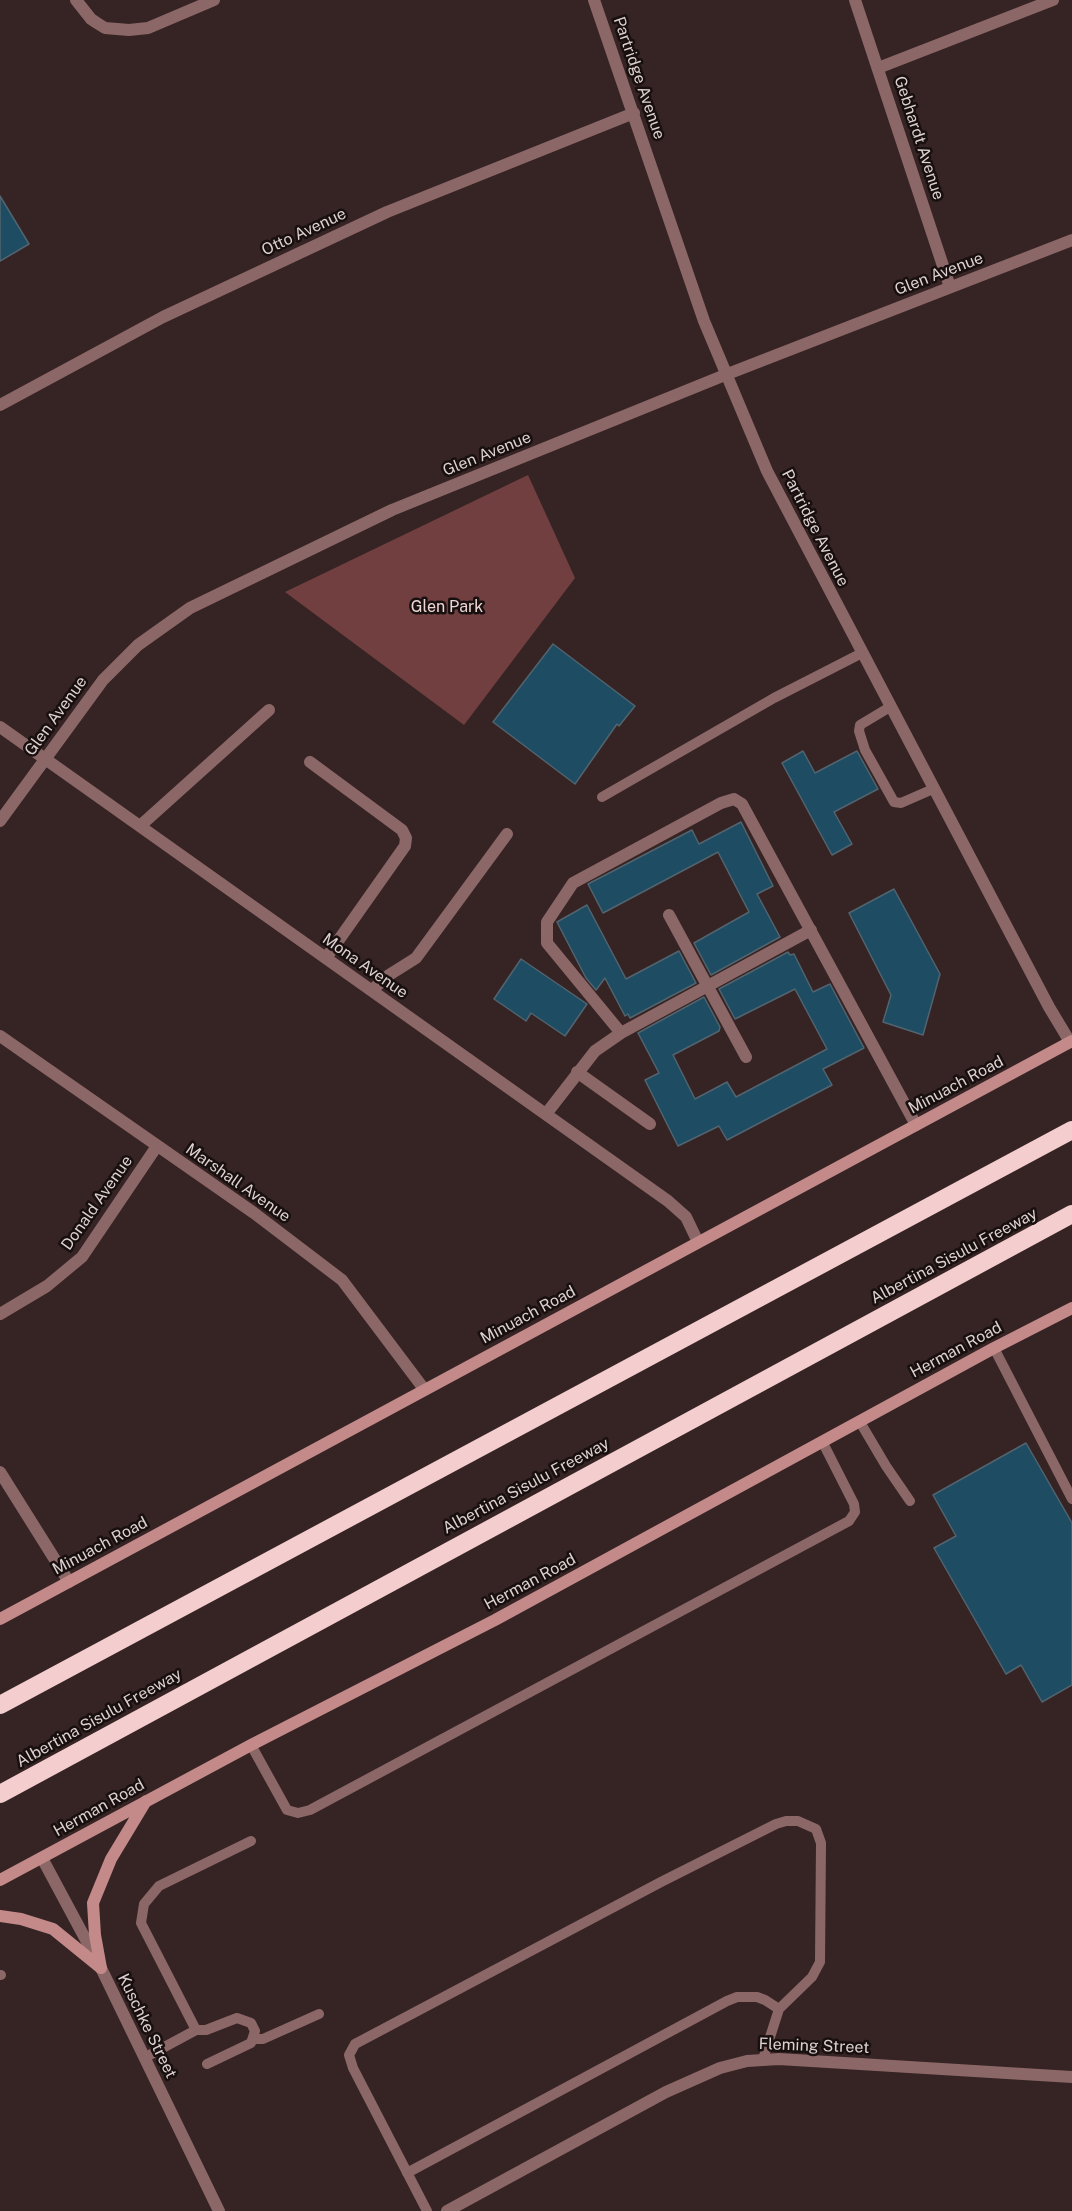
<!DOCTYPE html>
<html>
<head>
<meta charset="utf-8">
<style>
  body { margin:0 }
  canvas { display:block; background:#362323 }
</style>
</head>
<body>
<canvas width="1072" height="2211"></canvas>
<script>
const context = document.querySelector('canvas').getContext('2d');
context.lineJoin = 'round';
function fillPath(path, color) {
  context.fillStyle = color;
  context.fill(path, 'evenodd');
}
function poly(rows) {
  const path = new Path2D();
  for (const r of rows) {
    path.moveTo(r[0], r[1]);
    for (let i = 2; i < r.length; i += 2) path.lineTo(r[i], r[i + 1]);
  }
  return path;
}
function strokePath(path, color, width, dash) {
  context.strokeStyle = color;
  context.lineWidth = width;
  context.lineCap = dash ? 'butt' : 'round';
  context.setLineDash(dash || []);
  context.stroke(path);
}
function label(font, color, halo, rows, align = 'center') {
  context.font = font + ' "Public Sans",sans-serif';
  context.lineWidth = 5;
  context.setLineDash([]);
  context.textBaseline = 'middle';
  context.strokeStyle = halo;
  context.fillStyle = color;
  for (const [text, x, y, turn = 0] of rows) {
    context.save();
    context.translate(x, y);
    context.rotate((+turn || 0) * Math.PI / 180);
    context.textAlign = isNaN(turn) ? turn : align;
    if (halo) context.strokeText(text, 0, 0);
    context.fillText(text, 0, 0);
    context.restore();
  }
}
fillPath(poly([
  [528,475,575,578,464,725,285,592]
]), '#713f40');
const building = poly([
  [0,196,29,244,0,261,0,196],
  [553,644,635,706,619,726,617,724,575,784,493,722,553,644],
  [803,751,815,773,857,751,878,789,834,812,852,844,832,855,782,763,803,751],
  [741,822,773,886,757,894,780,937,711,975,694,943,749,912,718,852,603,913,588,884,692,830,699,844,741,822],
  [894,889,940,974,923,1035,883,1022,891,995,849,913,894,889],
  [587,905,626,979,679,951,696,983,630,1018,628,1014,625,1016,605,978,596,990,586,978,557,922,587,905],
  [788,952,790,955,794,954,813,992,830,984,864,1048,823,1069,832,1085,727,1140,719,1126,678,1146,645,1080,659,1073,638,1033,704,997,720,1027,719,1031,673,1055,695,1099,727,1082,736,1097,827,1049,795,989,735,1019,719,989,788,952],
  [521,959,587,1004,565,1036,531,1013,526,1021,494,999,521,959],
  [1026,1443,1072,1523,1072,1685,1042,1702,1021,1665,1006,1674,934,1548,956,1536,933,1495,1026,1443]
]);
fillPath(building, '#1d4c63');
strokePath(building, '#51646f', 1.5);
strokePath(poly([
  [890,707,860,725,859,731,865,750,894,802,901,803,933,789],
  [602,797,774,698,862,653],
  [994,1348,1072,1499],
  [860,1422,886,1466,910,1501],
  [251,1745,287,1810,298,1813,310,1810,849,1521,855,1512,854,1504,823,1443],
  [0,1975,1,1975],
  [196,2030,141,1923,144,1904,159,1886,251,1841],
  [253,2039,263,2039,319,2014],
  [144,2058,196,2030,206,2030,237,2018,251,2023,255,2031,251,2043,207,2064],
  [407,2173,727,2001,737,1997,757,1997,765,2000,779,2009],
  [427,2211,353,2068,349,2055,355,2044,661,1882,776,1824,786,1821,798,1821,816,1829,821,1843,820,1962,812,1977,779,2009,763,2059]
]), '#8c6767', 10);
strokePath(poly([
  [76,0,91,19,97,23,105,28,129,30,148,28,214,0],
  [594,0,704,321,767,471,1049,1007,1070,1042],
  [855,0,950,287],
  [878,68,1053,0],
  [0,405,163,317,387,212,634,113],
  [0,727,668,1201,686,1217,698,1242],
  [310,762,402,830,406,838,405,846,326,958],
  [0,821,103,680,138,645,190,608,392,510,725,375,1072,240],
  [140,826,269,710],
  [669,915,746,1057],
  [372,990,389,975,416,958,507,834],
  [621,1033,547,943,547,922,573,883,721,803,734,799,742,804,916,1125],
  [0,1036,254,1213,342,1280,424,1389],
  [577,1072,650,1124],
  [546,1114,595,1051,621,1033,811,930],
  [0,1314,47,1286,82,1257,157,1146],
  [0,1472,69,1582],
  [42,1858,101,1968,219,2211],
  [447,2211,666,2092,720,2068,747,2061,779,2059,1072,2077]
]), '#8c6767', 12);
strokePath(poly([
  [0,1619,1072,1041],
  [0,1880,251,1745,495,1620,994,1348,1072,1308],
  [0,1916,21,1919,53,1929,101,1968],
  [101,1968,95,1935,93,1903,111,1859,146,1801]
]), '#c48a8a', 12);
strokePath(poly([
  [0,1705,1072,1130],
  [0,1794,1072,1214]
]), '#f4cece', 18);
label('16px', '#ddd0d0', '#180f0f', [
  ["Partridge Avenue",639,78,71],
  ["Gebhardt Avenue",919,138,72],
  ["Otto Avenue",304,232,-25],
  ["Glen Avenue",939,274,-21],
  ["Glen Avenue",487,454,-22],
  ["Partridge Avenue",815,528,63],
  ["Glen Avenue",56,716,-54],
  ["Mona Avenue",365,966,35],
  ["Minuach Road",956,1085,-28],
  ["Marshall Avenue",238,1183,35],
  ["Donald Avenue",97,1203,-55],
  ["Albertina Sisulu Freeway",954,1256,-28],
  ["Minuach Road",528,1315,-28],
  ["Herman Road",956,1350,-28],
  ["Albertina Sisulu Freeway",526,1486,-28],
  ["Minuach Road",100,1546,-28],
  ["Herman Road",530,1582,-28],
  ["Albertina Sisulu Freeway",99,1718,-29],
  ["Herman Road",99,1808,-29],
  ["Kuschke Street",147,2026,64],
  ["Fleming Street",814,2046,2]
]);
label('16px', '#efd6d6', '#180f0f', [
  ["Glen Park",447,607]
]);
</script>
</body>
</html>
